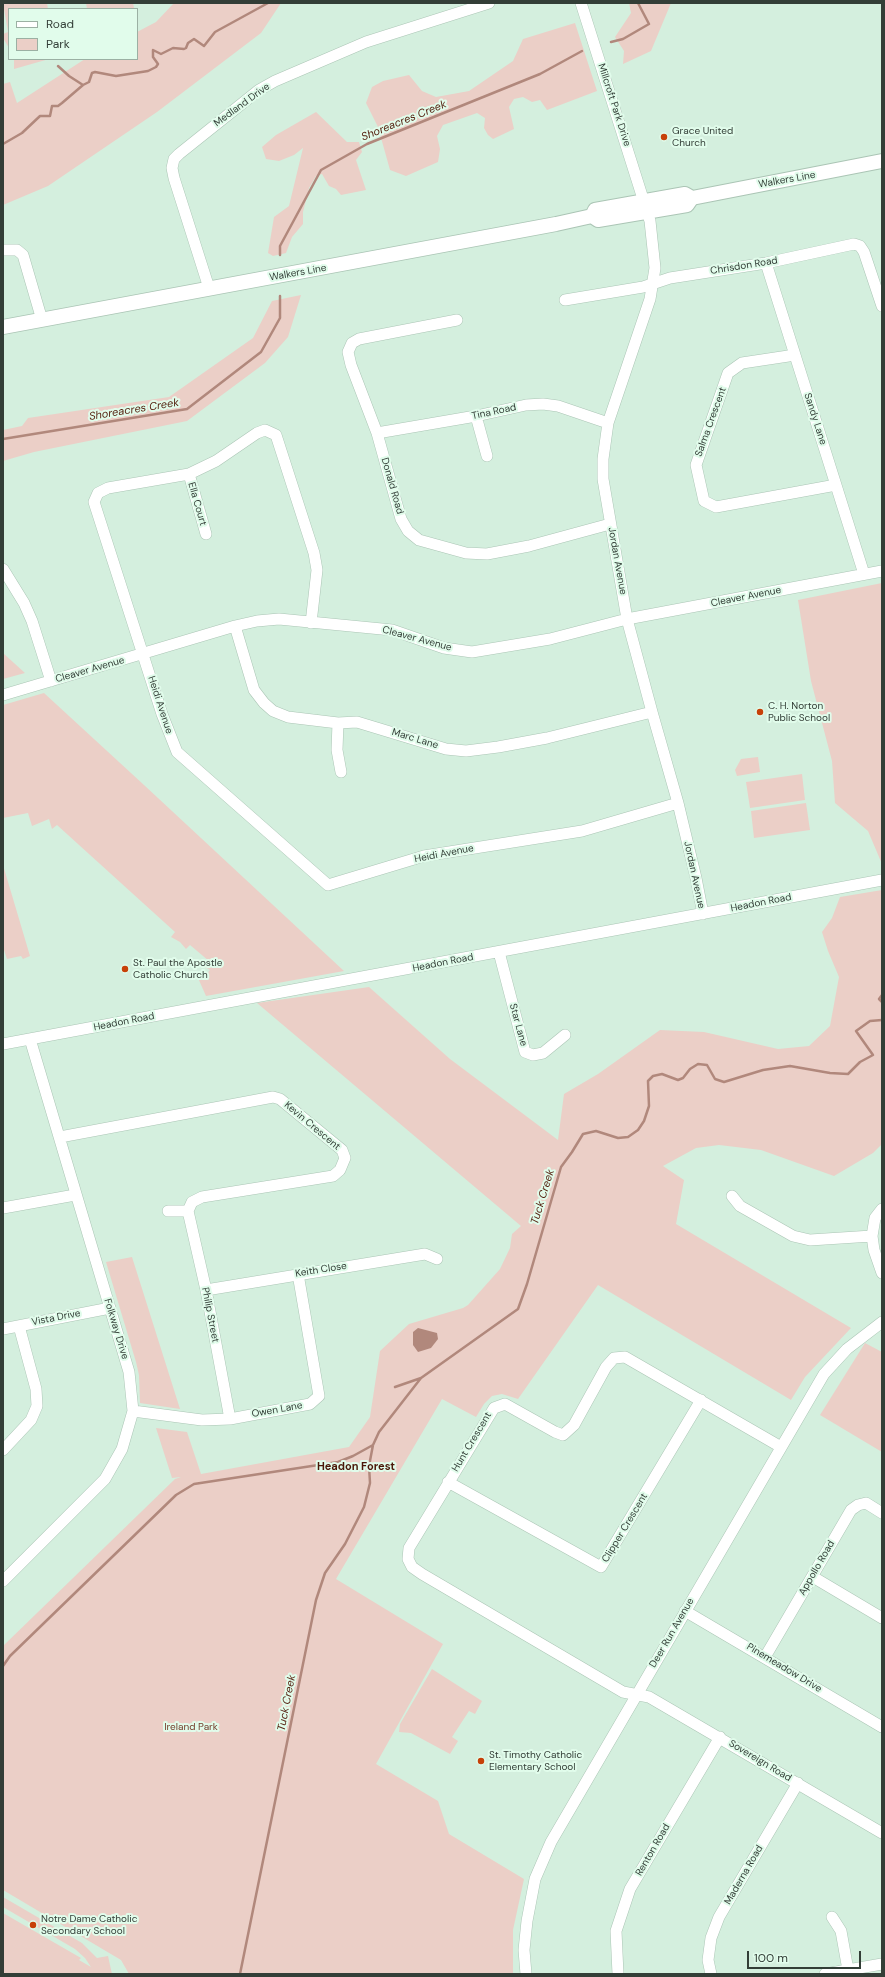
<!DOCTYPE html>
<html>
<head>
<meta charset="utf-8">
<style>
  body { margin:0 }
  #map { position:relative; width:885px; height:1977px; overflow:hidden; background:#d4efde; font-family:"DM Sans",sans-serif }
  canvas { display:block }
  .frame { position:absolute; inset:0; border:4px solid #333e37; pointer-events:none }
  .legend { position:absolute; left:8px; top:8px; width:130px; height:52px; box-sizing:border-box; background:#e1fceb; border:1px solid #9bb0a3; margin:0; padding:5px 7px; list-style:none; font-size:12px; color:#333e37 }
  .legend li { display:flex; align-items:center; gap:8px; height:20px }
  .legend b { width:20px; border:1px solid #9bb0a3 }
  .scale { position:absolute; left:747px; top:1951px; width:114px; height:18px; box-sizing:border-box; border:2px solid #333e37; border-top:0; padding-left:5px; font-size:12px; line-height:14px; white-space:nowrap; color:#333e37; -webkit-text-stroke:3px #e1fceb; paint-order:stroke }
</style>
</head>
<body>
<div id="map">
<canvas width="885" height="1977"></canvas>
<div class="frame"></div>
<ul class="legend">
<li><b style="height:5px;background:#fff"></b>Road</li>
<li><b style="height:11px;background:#ebcfc7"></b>Park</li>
</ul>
<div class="scale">100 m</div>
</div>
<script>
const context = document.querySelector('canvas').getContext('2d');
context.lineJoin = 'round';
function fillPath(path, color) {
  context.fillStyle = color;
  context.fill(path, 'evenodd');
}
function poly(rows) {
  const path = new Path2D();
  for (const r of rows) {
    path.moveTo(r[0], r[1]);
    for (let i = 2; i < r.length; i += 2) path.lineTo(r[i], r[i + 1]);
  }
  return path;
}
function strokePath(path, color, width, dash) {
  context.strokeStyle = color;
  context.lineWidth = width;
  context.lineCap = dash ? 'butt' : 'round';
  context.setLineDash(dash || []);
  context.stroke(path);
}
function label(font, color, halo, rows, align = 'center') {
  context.font = font + ' "DM Sans",sans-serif';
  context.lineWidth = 4;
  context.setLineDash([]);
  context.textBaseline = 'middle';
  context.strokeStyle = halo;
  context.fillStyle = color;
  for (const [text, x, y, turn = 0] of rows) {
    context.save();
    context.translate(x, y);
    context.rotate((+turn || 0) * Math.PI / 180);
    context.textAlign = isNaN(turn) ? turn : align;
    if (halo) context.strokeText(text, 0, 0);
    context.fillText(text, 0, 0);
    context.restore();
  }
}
fillPath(poly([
  [3,3,47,3,48,9,9,9,9,48,3,38,3,34,8,32],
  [86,3,133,3,134,8,87,9],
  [174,3,281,3,261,33,157,112,48,186,3,205,3,84,10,82,17,103,85,59,137,59,137,32,156,22],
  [629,3,671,3,651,51,623,64,624,51,615,37,631,13],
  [575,23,597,91,547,110,540,100,532,102,523,97,514,99,509,107,514,129,493,139,488,135,484,128,485,118,477,113,443,125,437,136,440,149,438,162,406,176,390,170,378,127,366,103,372,87,383,81,409,75,422,91,436,97,469,91,513,61,523,39],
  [14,59,49,59,14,69],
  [316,112,347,142,359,142,362,152,356,160,366,190,341,195,336,189,329,186,322,174,316,176,309,188,303,212,303,224,292,237,286,253,273,256,268,253,274,217,289,206,303,148,294,155,279,161,266,159,262,147,276,135],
  [301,295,288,337,265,363,187,421,34,452,3,461,3,430,22,426,28,418,169,397,253,338,272,301],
  [882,583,882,864,868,831,835,803,832,761,811,681,798,600],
  [3,653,25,673,3,679],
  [44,693,144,785,344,971,206,996,198,978,202,980,210,970,205,967,209,961,190,945,186,949,180,942,171,937,175,932,57,825,52,829,49,819,32,826,28,813,3,818,3,705],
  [758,757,760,772,737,776,735,770,741,759],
  [802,774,805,800,750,808,746,782],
  [806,803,810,830,754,838,751,811],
  [3,865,30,956,23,959,21,956,7,959,3,947],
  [882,890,882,1144,873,1153,834,1176,761,1150,719,1145,696,1148,663,1166,684,1180,676,1224,851,1328,805,1377,791,1400,598,1285,518,1399,502,1394,492,1396,484,1404,476,1417,442,1399,336,1579,443,1644,376,1764,438,1801,449,1834,524,1879,513,1930,513,1974,129,1974,121,1960,3,1890,3,1646,175,1479,181,1477,172,1478,156,1428,187,1432,201,1474,349,1447,370,1417,380,1351,409,1324,463,1308,468,1305,500,1269,510,1248,512,1234,521,1226,257,1003,369,987,450,1059,558,1140,564,1094,598,1074,660,1030,704,1032,778,1049,809,1046,830,1026,839,977,828,951,822,932,832,918,840,897],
  [132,1257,180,1409,140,1403,139,1375,136,1362,106,1262],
  [865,1343,882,1352,882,1452,820,1415],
  [432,1669,482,1701,475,1714,469,1711,452,1737,458,1741,450,1754,411,1733,399,1732,400,1724],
  [3,1897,82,1943,97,1958,108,1956,112,1974,3,1974,3,1913,81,1958,79,1960,91,1967,85,1958,75,1949,3,1907]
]), '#ebcfc7');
fillPath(poly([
  [418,1328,437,1333,438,1339,431,1348,418,1352,413,1345,413,1332]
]), '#b1887c');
strokePath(poly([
  [611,42,623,39,649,24,638,3],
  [58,66,69,76,83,85],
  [3,144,22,133,40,116,50,116,52,106,58,106,62,103,83,85,89,82,92,73,95,72,116,76,148,71,156,67,158,64,153,57,153,50,161,54,173,48,184,49,186,48,188,43,194,39,204,46,215,32,268,3],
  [280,255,280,246,321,170,367,144,540,74,582,51],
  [3,439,187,409,261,352,280,318,280,296],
  [882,995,879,999,882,1002],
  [395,1387,421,1378],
  [3,1666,10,1656,176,1495,194,1484,338,1462,353,1456,373,1445],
  [240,1974,316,1600,325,1573,345,1544,364,1507,370,1483,369,1466,373,1445,379,1432,421,1378,518,1309,527,1284,561,1167,572,1152,583,1134,596,1131,618,1138,628,1137,638,1130,644,1121,649,1106,648,1081,653,1076,662,1074,678,1080,683,1078,690,1069,698,1064,707,1065,715,1079,724,1082,763,1070,790,1066,830,1073,848,1074,860,1062,873,1055,856,1031,870,1021,882,1020]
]), '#b1887c', 2.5);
const minor = poly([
  [581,3,650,221,655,268,650,299,608,423,603,459,603,479,627,619,652,712,678,803,696,878,703,914],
  [3,250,17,250,23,255,42,320],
  [766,263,864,574],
  [209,288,174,178,172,168,174,159,179,154,259,90,275,81,366,42,489,3],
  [565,300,643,287,670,278,766,263,854,244,860,246,864,252,882,306],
  [457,320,359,339,352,343,348,352,351,365,377,433,401,519,408,531,419,540,466,553,487,554,529,546,610,524],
  [795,355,742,363,728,373,696,465,704,501,716,507,836,485],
  [476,416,487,456],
  [377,433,476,416,526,405,543,404,558,406,608,423],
  [189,474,206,534],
  [3,569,24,603,32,621,51,681],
  [311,623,317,570,314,553,276,435,265,430,257,433,216,461,189,474,108,488,98,493,94,502,162,714,177,752,328,885,424,856,582,831,678,803],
  [235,626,254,690,264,703,273,711,288,717,338,723,357,722,446,749,466,751,498,747,547,738,652,712],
  [3,695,235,626,257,621,279,619,392,630,444,648,472,652,550,639,627,619,882,571],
  [338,723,337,750,341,772],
  [499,952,525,1052,533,1055,543,1053,565,1035],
  [3,1044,882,880],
  [60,1137,273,1097,280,1099,342,1150,345,1158,340,1170,333,1176,202,1197,192,1202,188,1211],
  [732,1196,740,1206,793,1236,810,1240,872,1236],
  [3,1208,75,1195],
  [882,1209,875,1218,872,1236,874,1250,882,1273],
  [168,1211,188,1211],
  [188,1211,206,1290,230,1419],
  [206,1290,425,1254,437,1259],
  [3,1329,110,1308],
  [133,1411,202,1420,230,1419,310,1404,319,1396,298,1274],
  [781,1447,625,1357,614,1358,606,1367,574,1425,563,1435,555,1432,505,1404,494,1408,409,1548,408,1559,412,1567,422,1574,623,1692,649,1697,882,1833],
  [3,1450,31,1420,37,1406,36,1389,19,1326],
  [448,1482,601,1567,701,1400],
  [813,1577,882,1618],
  [3,1581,105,1479,122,1449,133,1411,129,1372,30,1039],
  [685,1611,882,1727],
  [765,1657,851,1510,858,1505,866,1503,882,1513],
  [832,1917,841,1931,848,1970],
  [526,1974,524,1950,527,1921,535,1879,551,1842,824,1374,847,1349,882,1322],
  [618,1974,616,1931,630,1889,720,1737],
  [711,1974,708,1960,711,1938,719,1917,798,1783],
  [825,1974,882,1964]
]);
const major = poly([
  [592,216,598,220,687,205,692,198],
  [3,327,556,224,592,216,595,210,685,194,692,198,882,161]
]);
strokePath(minor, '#abc5b5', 12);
strokePath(major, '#abc5b5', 16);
strokePath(minor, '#fff', 11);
strokePath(major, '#fff', 14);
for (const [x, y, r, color] of [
  [664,137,4,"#c74008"],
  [760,712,4,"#c74008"],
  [125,969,4,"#c74008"],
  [481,1761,4,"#c74008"],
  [33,1925,4,"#c74008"]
]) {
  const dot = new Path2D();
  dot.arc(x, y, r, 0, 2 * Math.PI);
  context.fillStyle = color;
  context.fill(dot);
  strokePath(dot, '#e1fceb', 1.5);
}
label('10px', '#333e37', '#e1fceb', [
  ["Medland Drive",242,105,-36],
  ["Millcroft Park Drive",614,105,72],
  ["Walkers Line",787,180,-10],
  ["Chrisdon Road",744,266,-9],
  ["Walkers Line",298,273,-10],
  ["Tina Road",494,412,-12],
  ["Sandy Lane",815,419,72],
  ["Salma Crescent",711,422,-70],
  ["Donald Road",392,486,74],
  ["Ella Court",197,504,74],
  ["Jordan Avenue",617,561,80],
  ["Cleaver Avenue",746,597,-11],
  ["Cleaver Avenue",417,639,15],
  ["Cleaver Avenue",90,670,-16],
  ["Heidi Avenue",160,705,72],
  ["Marc Lane",415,739,17],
  ["Heidi Avenue",444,854,-11],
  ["Jordan Avenue",694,875,78],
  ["Headon Road",761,903,-11],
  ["Headon Road",443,963,-11],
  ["Headon Road",124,1022,-11],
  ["Star Lane",518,1025,75],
  ["Kevin Crescent",312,1126,40],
  ["Keith Close",321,1270,-9],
  ["Philip Street",210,1315,79],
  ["Vista Drive",56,1318,-11],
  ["Folkway Drive",116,1329,73],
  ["Owen Lane",277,1410,-10],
  ["Hunt Crescent",472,1442,-59],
  ["Clipper Crescent",625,1528,-59],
  ["Appollo Road",817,1568,-60],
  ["Deer Run Avenue",672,1633,-60],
  ["Pinemeadow Drive",784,1668,31],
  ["Sovereign Road",760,1761,31],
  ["Renton Road",653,1850,-60],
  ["Maderna Road",744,1875,-60]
]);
label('10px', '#333e37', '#e1fceb', [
  ["Grace United",672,131],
  ["Church",672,143],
  ["C. H. Norton",768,706],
  ["Public School",768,718],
  ["St. Paul the Apostle",133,963],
  ["Catholic Church",133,975],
  ["St. Timothy Catholic",489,1755],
  ["Elementary School",489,1767],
  ["Notre Dame Catholic",41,1919],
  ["Secondary School",41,1931]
], 'left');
label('10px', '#723b29', '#e1fceb', [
  ["Ireland Park",191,1727]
]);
label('italic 11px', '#531e0d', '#e1fceb', [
  ["Shoreacres Creek",404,121,-22],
  ["Shoreacres Creek",134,410,-9],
  ["Tuck Creek",543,1197,-73],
  ["Tuck Creek",287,1703,-79]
]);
label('bold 11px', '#4a1808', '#e1fceb', [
  ["Headon Forest",356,1467]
]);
</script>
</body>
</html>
